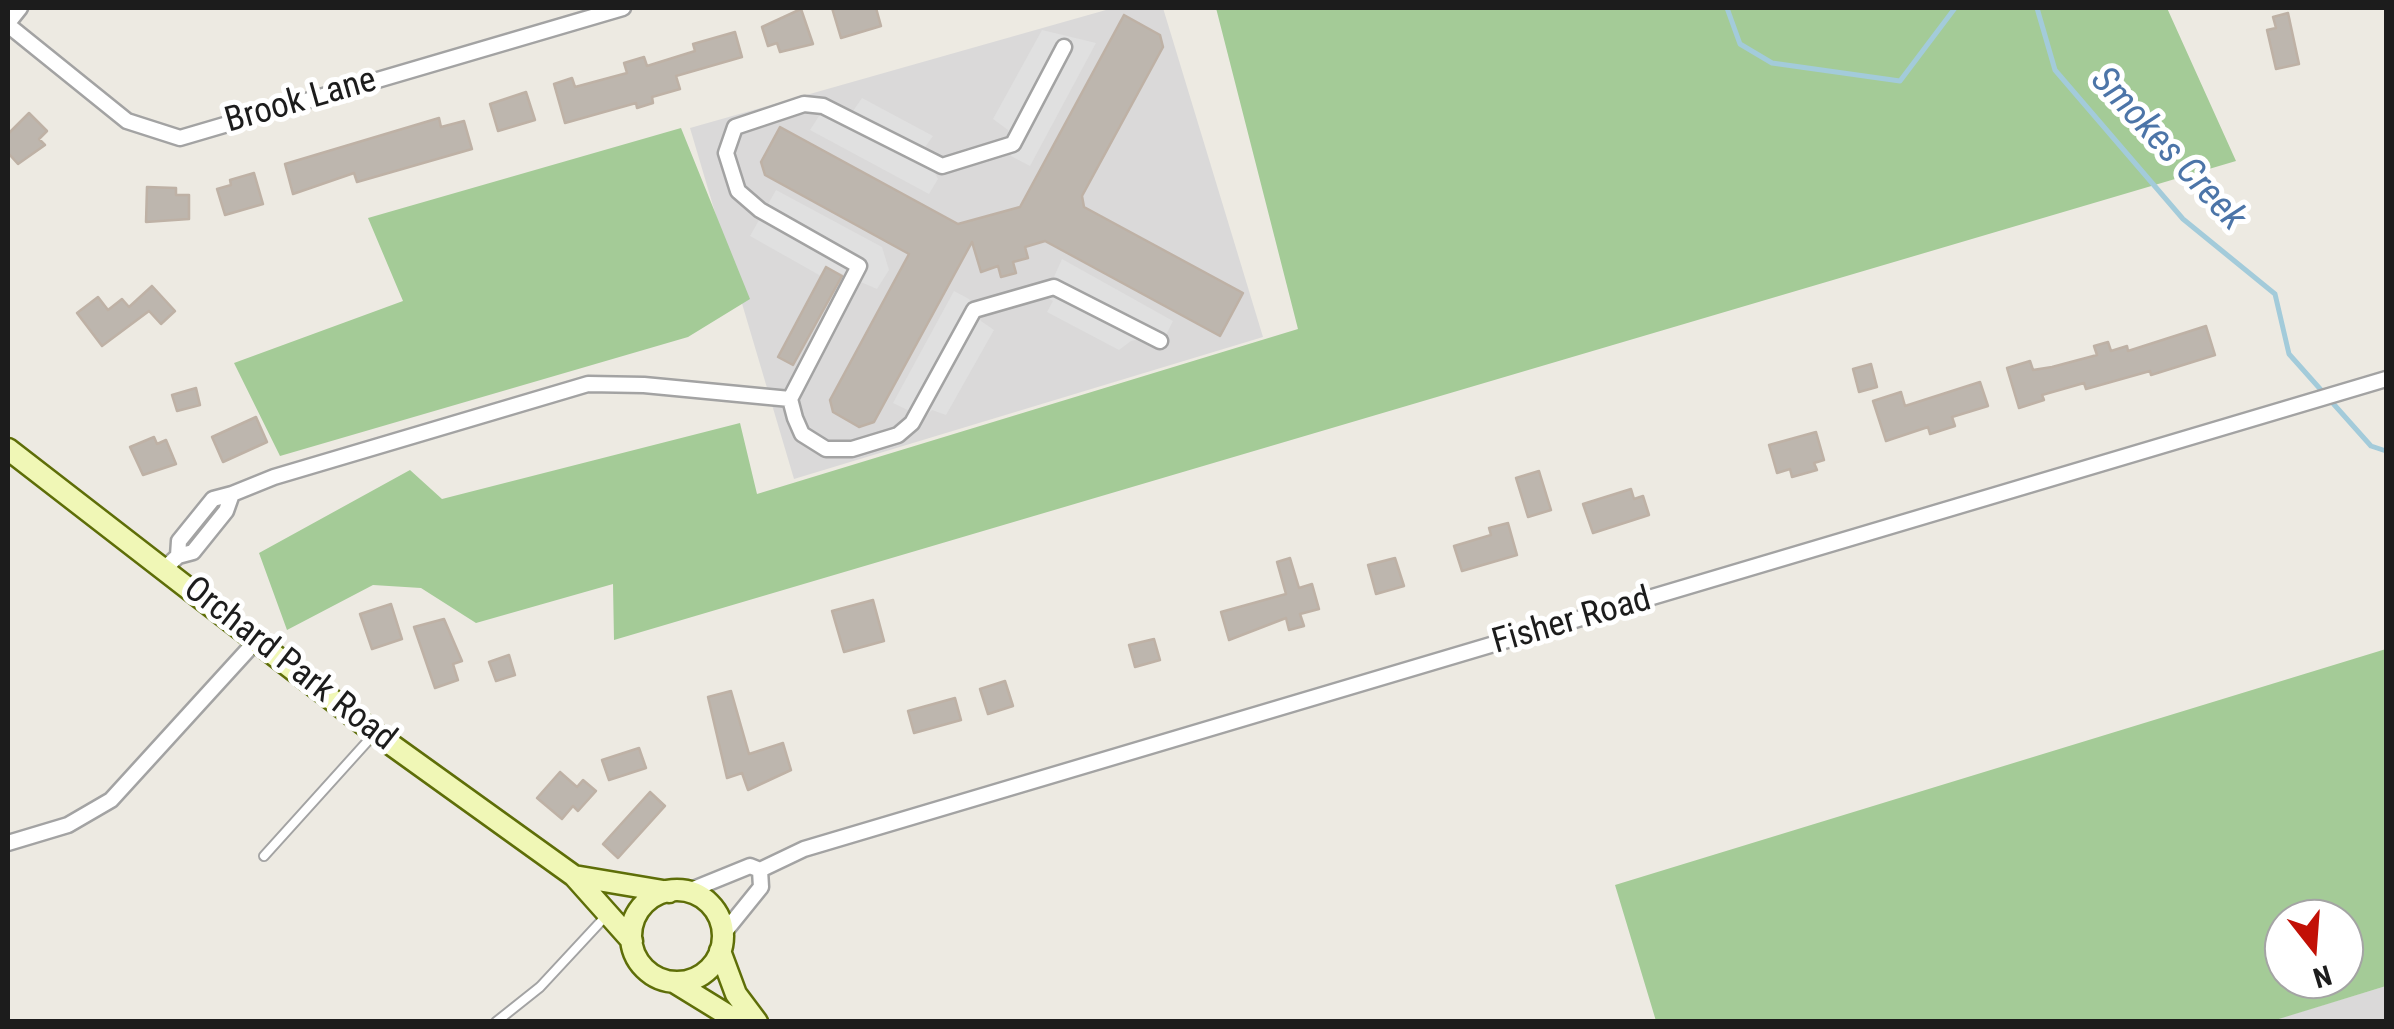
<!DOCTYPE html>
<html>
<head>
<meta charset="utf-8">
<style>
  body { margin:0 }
  #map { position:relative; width:2394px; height:1029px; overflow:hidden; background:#edeae2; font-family:"Roboto Condensed",sans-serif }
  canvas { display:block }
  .frame { position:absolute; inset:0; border:10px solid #1c1c1c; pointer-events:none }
  .north { position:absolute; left:2264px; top:899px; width:100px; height:100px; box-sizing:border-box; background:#fff; border:2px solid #a4a4a4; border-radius:50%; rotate:163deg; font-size:28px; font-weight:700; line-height:40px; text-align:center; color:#1c1c1c }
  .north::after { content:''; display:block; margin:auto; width:35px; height:45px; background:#c21006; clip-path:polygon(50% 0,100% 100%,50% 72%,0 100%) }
</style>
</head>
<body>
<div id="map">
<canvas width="2394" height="1029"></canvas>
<div class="frame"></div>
<div class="north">N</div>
</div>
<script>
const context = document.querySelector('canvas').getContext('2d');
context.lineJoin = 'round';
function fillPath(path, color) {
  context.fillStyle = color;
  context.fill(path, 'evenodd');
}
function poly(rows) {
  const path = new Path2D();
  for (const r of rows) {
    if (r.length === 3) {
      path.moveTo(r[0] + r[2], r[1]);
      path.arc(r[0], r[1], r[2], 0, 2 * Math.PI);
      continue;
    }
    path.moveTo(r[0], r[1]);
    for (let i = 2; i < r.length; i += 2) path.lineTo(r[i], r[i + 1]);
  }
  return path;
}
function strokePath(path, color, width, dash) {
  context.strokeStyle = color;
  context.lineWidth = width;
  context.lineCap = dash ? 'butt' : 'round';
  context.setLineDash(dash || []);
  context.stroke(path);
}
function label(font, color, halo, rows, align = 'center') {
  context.font = font + ' "Roboto Condensed",sans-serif';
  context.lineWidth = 10;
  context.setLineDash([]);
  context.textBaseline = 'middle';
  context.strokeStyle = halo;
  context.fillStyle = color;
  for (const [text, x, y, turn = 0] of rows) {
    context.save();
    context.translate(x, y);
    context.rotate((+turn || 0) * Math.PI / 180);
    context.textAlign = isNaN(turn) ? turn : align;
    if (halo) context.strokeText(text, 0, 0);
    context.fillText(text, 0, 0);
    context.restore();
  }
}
fillPath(poly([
  [1113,8,1163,8,1263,337,794,479,690,128],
  [2386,986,2386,1021,2270,1021]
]), '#dad9d9');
fillPath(poly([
  [1216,8,2167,8,2236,161,614,640,613,584,476,623,421,588,373,585,287,630,259,553,410,470,442,499,740,423,757,494,1298,329],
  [681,128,750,299,688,337,280,456,234,363,403,301,368,218],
  [2386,649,2386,986,2269,1022,1656,1021,1615,885],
  [2284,919,2344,919,2344,979,2284,979]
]), '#a4cb97');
fillPath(poly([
  [1042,30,1096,43,1030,166,1011,156,1008,130,993,119],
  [862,98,933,136,923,150,938,179,929,194,810,130,819,116,853,111],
  [776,190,882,247,889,270,877,289,826,267,821,276,750,236],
  [1062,259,1173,321,1167,333,1131,341,1119,350,1047,312,1053,301,1045,297],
  [954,291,969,299,981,321,994,330,946,415,932,410,924,418,893,403]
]), '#e0e0e0');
strokePath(poly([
  [1727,8,1740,44,1772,63,1900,81,1955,8],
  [2037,8,2055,70,2183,219,2275,294,2289,354,2371,446,2386,451]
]), '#a3cbda', 5);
const building = poly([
  [832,8,876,8,881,26,841,38,832,8],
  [801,9,813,44,780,52,777,43,768,46,762,27,801,9],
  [2288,13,2299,64,2276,69,2267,30,2276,28,2273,17,2288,13],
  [1124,15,1160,35,1163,47,1082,196,1084,207,1243,293,1220,336,1045,241,1025,247,1028,258,1013,262,1016,273,1001,277,998,266,981,272,972,242,874,422,859,427,833,412,830,400,909,254,765,175,761,162,780,127,958,224,1020,207,1124,15],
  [735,32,742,57,676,76,680,89,652,97,653,103,637,108,636,103,565,123,554,84,572,78,575,87,627,73,624,63,644,57,647,66,695,51,693,44,735,32],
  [526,92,535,120,498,131,490,104,526,92],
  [29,113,47,131,39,139,45,145,18,164,8,153,8,134,29,113],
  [439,118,441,127,464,121,472,149,357,182,354,173,293,194,285,164,439,118],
  [254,173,263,204,225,215,217,189,231,185,230,180,254,173],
  [147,187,176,188,176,195,189,195,189,219,146,222,147,187],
  [826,267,842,276,793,365,778,357,826,267],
  [152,286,175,311,161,324,149,311,102,346,77,313,98,297,108,310,122,299,129,307,152,286],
  [2206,326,2215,355,2151,375,2150,371,2086,389,2084,383,2042,395,2044,400,2019,408,2007,368,2030,361,2033,370,2052,367,2097,355,2094,346,2108,342,2111,351,2127,346,2128,351,2206,326],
  [1871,364,1877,387,1859,392,1853,369,1871,364],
  [1980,382,1988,406,1952,417,1955,426,1930,434,1928,427,1886,441,1873,401,1901,392,1905,406,1980,382],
  [196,388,200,405,177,411,172,395,196,388],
  [256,417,267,442,223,462,212,437,256,417],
  [1816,432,1824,460,1814,463,1817,470,1792,477,1790,469,1777,473,1769,445,1816,432],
  [154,437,157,444,166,440,176,464,143,475,130,447,154,437],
  [1539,471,1551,510,1528,517,1516,478,1539,471],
  [1631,489,1634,499,1643,496,1649,515,1593,533,1583,504,1631,489],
  [1508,523,1517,555,1462,571,1454,546,1491,535,1489,528,1508,523],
  [1290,558,1299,588,1312,584,1319,609,1300,614,1304,626,1289,630,1286,618,1229,640,1221,612,1286,594,1277,562,1290,558],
  [1395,558,1404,586,1376,594,1368,565,1395,558],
  [873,600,884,641,844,652,832,611,873,600],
  [391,604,402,639,372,649,360,614,391,604],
  [444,619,462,661,453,664,458,680,435,688,414,627,444,619],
  [1154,639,1160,660,1135,667,1129,645,1154,639],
  [509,655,515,675,496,681,489,662,509,655],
  [1005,681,1013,706,988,714,980,689,1005,681],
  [731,691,749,754,783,743,791,770,748,790,742,773,727,778,708,697,731,691],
  [955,698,961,720,914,733,908,711,955,698],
  [639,748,646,768,609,780,602,760,639,748],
  [560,772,577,787,583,780,596,791,578,811,573,806,562,819,537,798,560,772],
  [650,792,665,806,618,858,603,844,650,792]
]);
fillPath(building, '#bdb6ae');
strokePath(building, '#beb1a5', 2.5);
const service = poly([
  [264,856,375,733],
  [496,1022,540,987,605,917]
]);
const minor = poly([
  [8,23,20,8],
  [8,25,127,121,180,138,623,8],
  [1064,47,1013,144,942,166,823,106,804,104,735,127,726,153,738,191,760,210,859,266,790,399,795,418,802,434,826,449,852,449,898,435,912,423,974,310,1054,287,1160,341],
  [232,494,274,477,588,384,644,385,790,399],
  [164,569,178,556,193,552,226,511,232,494,213,499,179,541,178,556],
  [8,843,68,825,111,800,256,641],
  [686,892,750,866,760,870,804,849,2386,379],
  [723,934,761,887,760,870]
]);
const secondary = poly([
  [8,449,375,733,574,876,632,941],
  [574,876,669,892],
  [677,936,46],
  [720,951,736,994,757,1022],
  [674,982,739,1022]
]);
strokePath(service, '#a3a3a3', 12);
strokePath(minor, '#a3a3a3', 19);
strokePath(secondary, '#5e6e08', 25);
strokePath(service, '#fff', 8);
strokePath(minor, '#fff', 14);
strokePath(secondary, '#f0f7b6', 20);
label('35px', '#1c1c1c', '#fff', [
  ["Brook Lane",301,102,-16],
  ["Fisher Road",1572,622,-16],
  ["Orchard Park Road",289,665,38]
]);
label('italic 38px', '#4c75a8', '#fff', [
  ["Smokes Creek",2167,150,47]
]);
</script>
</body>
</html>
